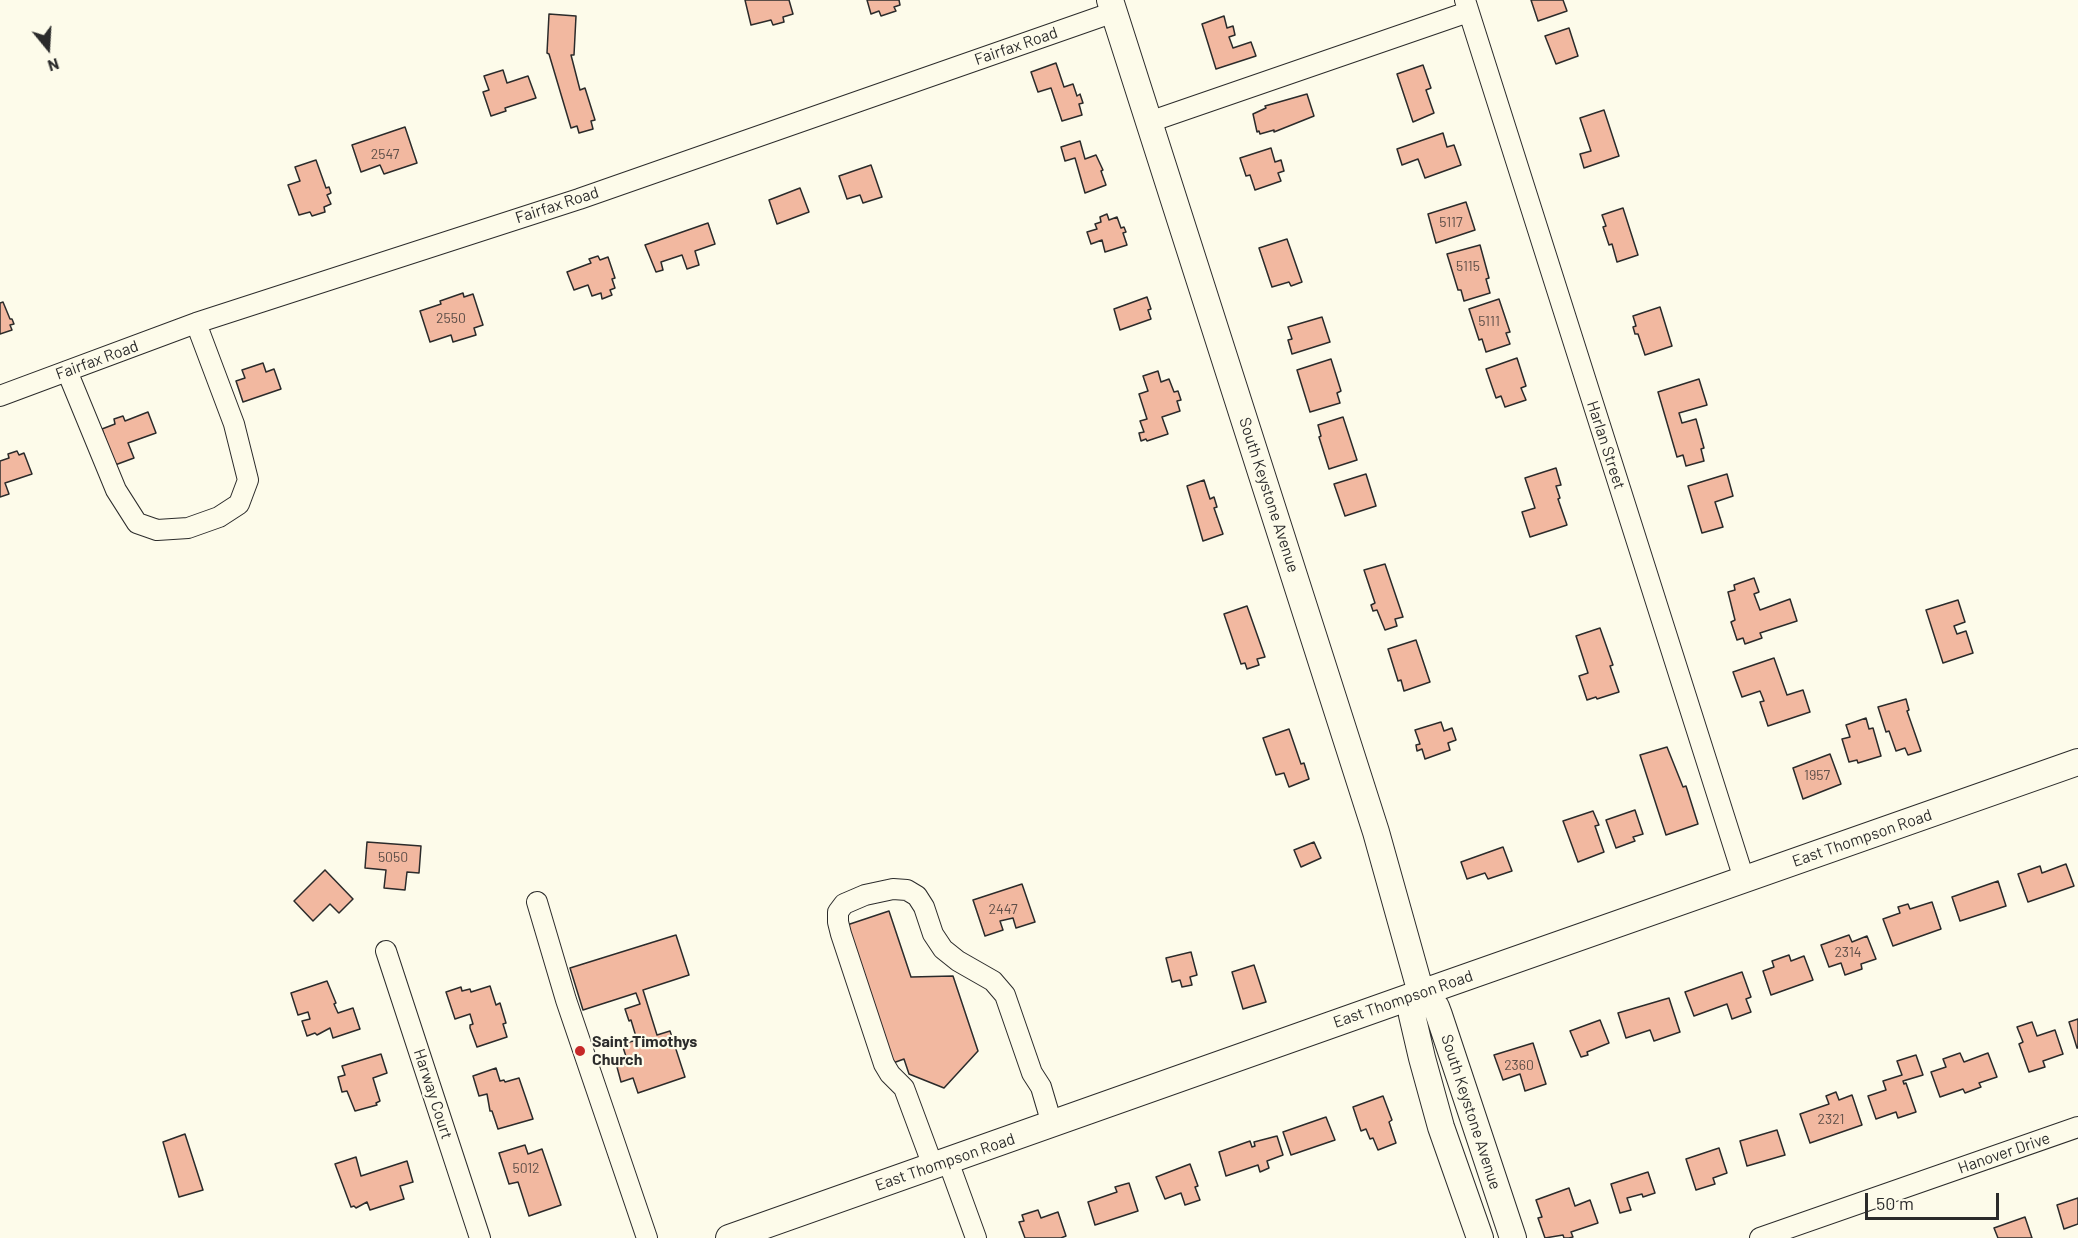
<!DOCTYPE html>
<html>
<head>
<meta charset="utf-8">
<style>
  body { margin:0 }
  #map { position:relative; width:2078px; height:1238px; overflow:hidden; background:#fdfbea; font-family:Barlow,sans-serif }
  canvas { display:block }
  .north { position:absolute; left:18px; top:18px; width:60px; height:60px; -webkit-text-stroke:4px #fdfbea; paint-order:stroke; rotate:162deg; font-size:16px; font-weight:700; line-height:24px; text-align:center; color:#2b2b2b }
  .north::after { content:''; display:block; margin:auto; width:21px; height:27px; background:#2b2b2b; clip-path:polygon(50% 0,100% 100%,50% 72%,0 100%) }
  .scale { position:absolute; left:1865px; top:1193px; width:134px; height:27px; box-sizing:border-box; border:3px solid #2b2b2b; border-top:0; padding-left:8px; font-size:18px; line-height:21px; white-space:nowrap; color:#2b2b2b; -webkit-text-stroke:4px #fdfbea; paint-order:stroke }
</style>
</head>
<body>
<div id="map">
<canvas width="2078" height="1238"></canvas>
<div class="north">N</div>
<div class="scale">50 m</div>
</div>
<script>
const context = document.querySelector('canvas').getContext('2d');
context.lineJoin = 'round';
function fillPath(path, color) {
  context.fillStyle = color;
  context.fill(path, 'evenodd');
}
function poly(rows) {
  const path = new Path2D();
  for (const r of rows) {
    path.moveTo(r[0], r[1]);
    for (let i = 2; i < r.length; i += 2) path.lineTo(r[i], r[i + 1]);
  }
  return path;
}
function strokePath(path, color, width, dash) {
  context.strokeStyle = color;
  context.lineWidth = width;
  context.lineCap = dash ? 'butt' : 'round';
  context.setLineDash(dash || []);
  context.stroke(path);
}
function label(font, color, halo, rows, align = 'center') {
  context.font = font + ' Barlow,sans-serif';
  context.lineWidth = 4.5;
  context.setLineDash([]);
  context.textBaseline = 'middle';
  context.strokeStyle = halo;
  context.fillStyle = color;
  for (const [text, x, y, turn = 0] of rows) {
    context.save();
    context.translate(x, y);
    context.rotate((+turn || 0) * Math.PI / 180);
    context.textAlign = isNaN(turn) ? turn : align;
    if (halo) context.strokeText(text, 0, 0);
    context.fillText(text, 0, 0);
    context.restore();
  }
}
const building = poly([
  [745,0,789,0,793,14,783,17,784,22,773,25,771,20,751,25,745,0],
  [867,0,899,0,900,5,894,7,896,11,881,16,879,11,871,14,867,0],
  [1531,0,1563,0,1567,11,1538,21,1531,0],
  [549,14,576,16,574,55,571,55,580,90,585,88,595,120,591,121,593,129,579,133,577,126,571,128,549,54,547,53,549,14],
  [1224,16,1227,28,1233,26,1235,35,1229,37,1233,48,1251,42,1256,56,1216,69,1202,24,1224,16],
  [1569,28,1578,56,1556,64,1545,36,1569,28],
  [1056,63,1064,87,1073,84,1077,96,1080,94,1083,103,1079,104,1082,115,1062,121,1051,88,1038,92,1031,72,1056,63],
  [1423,65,1431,88,1426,90,1434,113,1413,122,1397,74,1423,65],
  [503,70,507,83,528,76,536,98,505,108,506,111,491,116,483,92,489,90,484,76,503,70],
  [1307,94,1314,116,1274,132,1274,130,1260,134,1259,131,1257,132,1253,114,1266,108,1265,106,1307,94],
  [1604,110,1619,156,1584,168,1580,154,1591,151,1580,118,1604,110],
  [405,127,417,163,384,174,380,165,361,172,352,145,405,127],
  [1443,133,1447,147,1454,145,1461,165,1425,178,1418,159,1402,165,1397,149,1443,133],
  [1080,141,1085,159,1096,155,1103,170,1101,171,1106,185,1085,193,1075,158,1065,161,1061,147,1080,141],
  [1271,148,1275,162,1281,160,1284,171,1278,173,1281,181,1255,190,1250,175,1246,176,1240,158,1271,148],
  [316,160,326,188,329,187,331,193,327,195,331,204,324,207,325,212,312,216,310,212,299,215,288,185,300,181,295,167,316,160],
  [871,165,882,197,863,203,860,195,847,199,839,176,871,165],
  [800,188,809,212,777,224,769,200,800,188],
  [1466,202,1475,230,1436,243,1428,214,1466,202],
  [1623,208,1638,255,1617,262,1612,244,1609,245,1603,227,1606,226,1602,215,1623,208],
  [1107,214,1109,220,1117,217,1121,228,1124,227,1126,232,1123,233,1127,245,1105,252,1102,240,1091,244,1087,232,1097,229,1095,224,1101,222,1100,217,1107,214],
  [708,223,715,244,695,251,699,265,687,269,682,255,661,262,663,270,656,272,645,245,708,223],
  [1287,239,1302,282,1291,286,1289,282,1272,287,1259,248,1287,239],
  [1480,245,1489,278,1486,279,1490,293,1464,301,1461,290,1458,290,1447,254,1480,245],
  [598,256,600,260,608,257,615,278,612,279,615,288,610,290,612,295,602,299,601,293,592,296,588,285,574,290,567,272,591,263,589,259,598,256],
  [463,293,464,297,473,294,483,325,474,328,476,335,453,342,451,335,430,342,420,311,441,304,440,301,463,293],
  [1147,297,1151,309,1148,310,1151,319,1120,330,1114,309,1147,297],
  [1499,299,1510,332,1506,333,1510,344,1486,352,1482,339,1479,340,1469,309,1499,299],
  [3,302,10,319,12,319,14,324,10,325,12,330,0,334,0,303,3,302],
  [1660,307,1672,346,1645,355,1638,334,1635,334,1633,327,1636,326,1633,316,1660,307],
  [1322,317,1330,342,1292,354,1288,340,1292,339,1288,327,1322,317],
  [1517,358,1526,386,1521,388,1526,400,1505,407,1501,396,1496,398,1486,369,1517,358],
  [1331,359,1341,391,1337,393,1340,403,1310,412,1297,370,1331,359],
  [263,363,266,372,274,369,281,389,243,402,236,381,245,378,242,370,263,363],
  [1158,371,1161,382,1169,379,1174,392,1178,391,1181,400,1177,401,1180,411,1162,417,1168,434,1147,441,1146,439,1141,441,1139,433,1144,432,1140,421,1147,419,1139,394,1148,391,1143,376,1158,371],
  [1699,379,1707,405,1679,413,1682,423,1696,419,1704,448,1701,449,1704,461,1686,466,1683,455,1677,457,1658,392,1699,379],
  [148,412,156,433,128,443,134,458,115,465,102,429,115,424,114,419,123,416,125,421,148,412],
  [1343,417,1357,460,1329,469,1319,437,1321,436,1318,425,1343,417],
  [17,451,19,455,24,453,32,474,5,483,9,494,0,497,0,461,9,458,8,454,17,451],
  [1556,468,1561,485,1556,486,1560,498,1558,499,1567,525,1530,537,1522,512,1535,508,1525,478,1556,468],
  [1366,474,1376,506,1345,516,1334,484,1366,474],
  [1727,474,1733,496,1715,502,1723,527,1702,533,1688,486,1727,474],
  [1204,480,1210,499,1214,497,1217,507,1214,508,1223,534,1203,541,1187,486,1204,480],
  [1385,564,1403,617,1395,619,1397,626,1385,630,1377,610,1373,611,1371,605,1375,603,1364,570,1385,564],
  [1754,578,1759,592,1754,594,1760,610,1790,599,1797,621,1760,633,1762,638,1745,644,1743,638,1737,640,1731,622,1735,620,1728,592,1735,590,1734,585,1754,578],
  [1958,600,1965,622,1954,626,1957,634,1966,631,1973,653,1943,663,1926,610,1958,600],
  [1247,606,1265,657,1257,659,1259,665,1247,669,1245,663,1241,664,1224,614,1247,606],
  [1600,628,1613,665,1610,666,1619,692,1597,699,1596,697,1587,700,1579,676,1588,673,1576,636,1600,628],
  [1416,640,1430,682,1404,691,1401,680,1398,681,1388,649,1416,640],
  [1774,658,1787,695,1803,690,1810,712,1768,726,1760,702,1764,701,1760,691,1742,697,1733,672,1774,658],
  [1906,699,1909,710,1907,711,1921,751,1908,755,1905,748,1896,751,1889,731,1886,732,1878,707,1906,699],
  [1866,718,1869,729,1873,728,1881,756,1858,763,1857,760,1849,762,1842,739,1850,737,1846,725,1866,718],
  [1441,722,1444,731,1452,728,1456,740,1448,743,1450,750,1425,759,1422,749,1417,751,1416,745,1420,744,1415,730,1441,722],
  [1289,729,1301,764,1304,763,1309,779,1289,787,1284,773,1276,775,1263,738,1289,729],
  [1667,747,1683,787,1686,786,1698,824,1666,835,1640,755,1667,747],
  [1830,754,1841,784,1803,799,1793,768,1830,754],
  [1635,810,1643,834,1633,837,1635,841,1616,848,1606,820,1635,810],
  [1593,811,1599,825,1595,826,1604,852,1578,862,1563,821,1593,811],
  [367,842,421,846,419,873,407,872,405,890,384,888,386,870,365,868,367,842],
  [1314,842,1321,858,1301,867,1294,850,1314,842],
  [1503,847,1512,871,1488,879,1485,873,1467,879,1461,862,1503,847],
  [2066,864,2074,886,2028,902,2018,874,2040,866,2042,873,2066,864],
  [325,870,353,899,339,913,330,904,313,921,294,901,325,870],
  [1998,881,2006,906,1960,921,1952,897,1998,881],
  [1022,884,1035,922,1016,928,1013,918,1000,921,1003,930,985,936,973,900,1022,884],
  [1932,902,1941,929,1893,946,1883,919,1900,913,1898,907,1908,904,1910,909,1932,902],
  [889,911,911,977,953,976,978,1051,944,1088,909,1074,904,1059,893,1063,847,925,889,911],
  [676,935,689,975,643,990,657,1035,670,1031,685,1077,638,1093,633,1078,621,1082,617,1067,628,1063,622,1044,637,1040,631,1020,629,1021,625,1009,640,1004,636,993,583,1010,570,968,676,935],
  [1849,935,1852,942,1867,936,1876,959,1861,964,1862,969,1845,975,1841,963,1829,967,1821,945,1849,935],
  [1191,952,1197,975,1190,977,1192,985,1182,987,1180,980,1172,982,1166,958,1191,952],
  [1789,955,1791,961,1804,956,1813,980,1771,995,1763,971,1774,967,1772,961,1789,955],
  [1254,965,1266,1002,1243,1009,1232,972,1254,965],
  [1742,972,1751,997,1746,999,1751,1012,1732,1019,1727,1004,1694,1016,1685,992,1742,972],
  [327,981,336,1003,334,1004,338,1013,353,1008,360,1029,333,1038,330,1028,317,1035,315,1033,307,1036,302,1021,310,1019,308,1012,298,1015,291,993,327,981],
  [490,986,496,1005,500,1003,506,1023,503,1024,507,1037,477,1047,470,1028,470,1025,473,1024,470,1014,455,1019,446,992,461,987,462,991,470,989,471,992,490,986],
  [1669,998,1680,1032,1654,1041,1650,1030,1626,1038,1618,1013,1669,998],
  [2078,1019,2078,1048,2077,1048,2069,1022,2078,1019],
  [1600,1020,1609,1043,1587,1052,1588,1055,1581,1057,1570,1031,1600,1020],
  [2032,1022,2037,1036,2055,1030,2063,1054,2043,1061,2045,1067,2029,1072,2019,1044,2023,1042,2017,1027,2032,1022],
  [1533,1043,1546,1084,1525,1091,1520,1074,1503,1080,1494,1055,1533,1043],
  [1960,1053,1964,1062,1988,1053,1997,1077,1979,1083,1981,1087,1965,1093,1963,1089,1940,1097,1931,1072,1946,1067,1943,1059,1960,1053],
  [381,1054,387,1073,373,1078,380,1101,376,1103,377,1105,355,1111,347,1091,342,1092,338,1077,345,1075,342,1066,381,1054],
  [1916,1055,1923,1075,1903,1081,1904,1084,1906,1083,1916,1112,1898,1118,1896,1112,1876,1119,1868,1096,1886,1090,1883,1081,1902,1075,1897,1061,1916,1055],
  [496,1068,500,1081,504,1080,505,1082,519,1078,533,1119,498,1129,492,1111,490,1111,487,1094,479,1096,473,1076,496,1068],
  [1836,1092,1839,1100,1852,1095,1862,1125,1810,1143,1800,1114,1829,1104,1826,1096,1836,1092],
  [1383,1096,1392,1120,1389,1122,1396,1143,1378,1150,1373,1138,1370,1139,1366,1129,1361,1131,1353,1107,1383,1096],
  [1326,1117,1335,1140,1291,1155,1283,1132,1326,1117],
  [1777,1130,1785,1155,1747,1166,1740,1141,1777,1130],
  [185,1134,203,1190,179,1197,163,1142,185,1134],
  [1277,1136,1283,1155,1267,1161,1269,1168,1260,1172,1258,1165,1226,1176,1219,1152,1250,1141,1252,1147,1255,1146,1254,1142,1277,1136],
  [525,1145,528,1154,542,1149,561,1205,529,1216,518,1182,509,1184,499,1153,525,1145],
  [1719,1148,1727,1173,1713,1178,1715,1184,1696,1190,1686,1159,1719,1148],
  [356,1157,361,1176,407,1161,413,1182,400,1186,404,1199,370,1210,367,1202,356,1208,354,1206,351,1207,335,1164,356,1157],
  [1190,1164,1198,1186,1195,1187,1200,1200,1185,1205,1181,1193,1165,1199,1156,1177,1190,1164],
  [1648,1172,1655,1193,1643,1197,1642,1194,1627,1198,1631,1210,1620,1213,1611,1184,1648,1172],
  [1129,1183,1138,1211,1095,1225,1088,1202,1117,1192,1115,1187,1129,1183],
  [1569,1188,1575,1206,1590,1200,1598,1223,1571,1232,1573,1237,1569,1238,1564,1238,1563,1235,1545,1238,1538,1218,1542,1217,1536,1200,1569,1188],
  [2078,1198,2078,1224,2064,1229,2057,1205,2078,1198],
  [1038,1210,1041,1218,1058,1212,1066,1236,1061,1238,1025,1238,1019,1222,1024,1221,1022,1215,1038,1210],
  [2025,1217,2032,1238,1998,1238,1994,1228,2025,1217]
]);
fillPath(building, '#f2b8a0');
strokePath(building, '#2b2b2b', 1.5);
const minor = poly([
  [1465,0,1744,879],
  [1149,122,1468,12],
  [67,371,116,490,137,523,157,530,188,528,219,517,239,504,248,480,234,424,196,323],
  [0,396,196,323,579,199,1114,12],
  [537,902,566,1000,647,1238],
  [386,951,480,1238],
  [948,1161,976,1238],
  [933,1166,904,1088,890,1074,884,1064,841,934,838,922,838,912,844,904,865,895,893,889,907,890,917,896,924,907,933,934,943,949,958,961,993,981,1005,995,1032,1073,1041,1087,1052,1124],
  [1760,1238,2078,1127]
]);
const major = poly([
  [1110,0,1376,832,1421,993,1436,1007,1439,1015,1513,1238],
  [1421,993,1412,1015,1422,1058,1441,1127,1480,1238],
  [729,1238,1421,993,2078,762]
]);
strokePath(minor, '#2b2b2b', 22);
strokePath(major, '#2b2b2b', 28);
strokePath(minor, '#fdfbea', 20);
strokePath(major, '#fdfbea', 26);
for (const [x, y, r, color] of [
  [580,1051,6,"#c62828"]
]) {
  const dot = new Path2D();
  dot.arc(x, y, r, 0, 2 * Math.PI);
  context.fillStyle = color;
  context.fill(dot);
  strokePath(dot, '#fdfbea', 2);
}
label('14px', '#5d4e48', null, [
  ["2547",385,154],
  ["5117",1451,222],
  ["5115",1468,266],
  ["2550",451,318],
  ["5111",1489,321],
  ["1957",1817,775],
  ["5050",393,857],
  ["2447",1003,909],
  ["2314",1848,952],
  ["2360",1519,1065],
  ["2321",1831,1119],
  ["5012",526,1168]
]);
label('16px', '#2b2b2b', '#fdfbea', [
  ["Fairfax Road",1016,46,-19],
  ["Fairfax Road",557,205,-18],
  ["Fairfax Road",97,360,-20],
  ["Harlan Street",1606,445,72],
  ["South Keystone Avenue",1269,495,72],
  ["East Thompson Road",1862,838,-19],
  ["East Thompson Road",1403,999,-19],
  ["Harway Court",433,1094,72],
  ["South Keystone Avenue",1471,1112,72],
  ["Hanover Drive",2004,1153,-19],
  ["East Thompson Road",945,1162,-19]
]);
label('bold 16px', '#2b2b2b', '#fdfbea', [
  ["Saint Timothys",592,1042],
  ["Church",592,1060]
], 'left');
</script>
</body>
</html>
